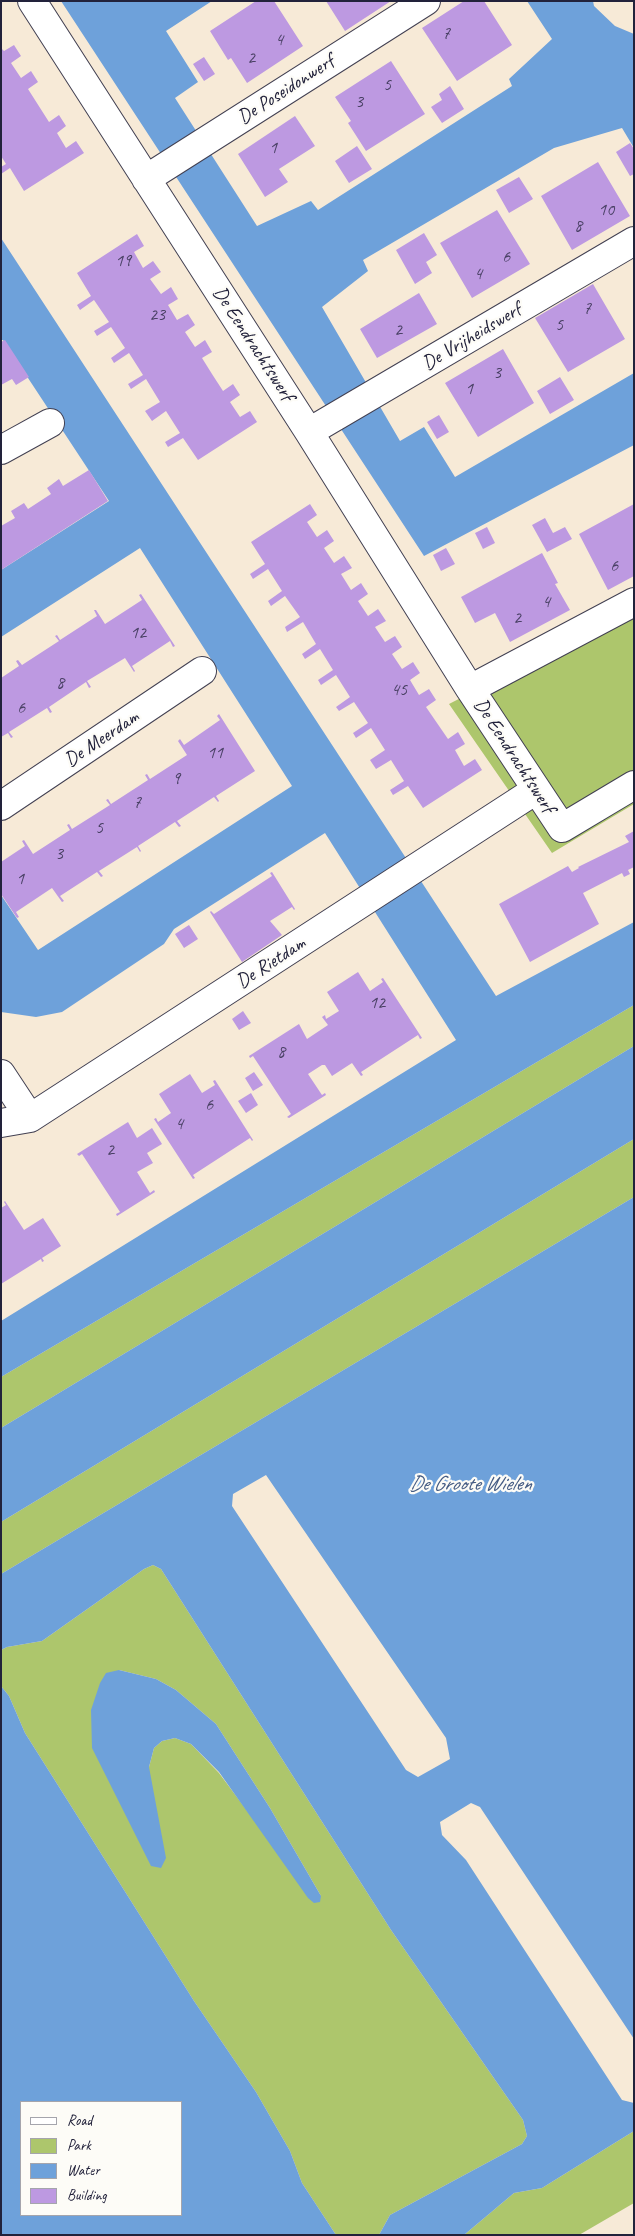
<!DOCTYPE html>
<html>
<head>
<meta charset="utf-8">
<style>
  body { margin:0 }
  #map { position:relative; width:635px; height:2236px; overflow:hidden; background:#f7ead7; font-family:Caveat,sans-serif }
  canvas { display:block }
  .frame { position:absolute; inset:0; border:2px solid #22223b; pointer-events:none }
  .legend { position:absolute; left:20px; top:2101px; width:162px; height:115px; box-sizing:border-box; background:#fdfcf7; border:1px solid #a5a5ac; margin:0; padding:6px 9px; list-style:none; font-size:15px; color:#22223b }
  .legend li { display:flex; align-items:center; gap:10px; height:25px }
  .legend b { width:25px; border:1px solid #a5a5ac }
</style>
</head>
<body>
<div id="map">
<canvas width="635" height="2236"></canvas>
<div class="frame"></div>
<ul class="legend">
<li><b style="height:6px;background:#fff"></b>Road</li>
<li><b style="height:14px;background:#adc66c"></b>Park</li>
<li><b style="height:14px;background:#6ea1da"></b>Water</li>
<li><b style="height:14px;background:#bd99e1"></b>Building</li>
</ul>
</div>
<script>
const context = document.querySelector('canvas').getContext('2d');
context.lineJoin = 'round';
function fillPath(path, color) {
  context.fillStyle = color;
  context.fill(path, 'evenodd');
}
function poly(rows) {
  const path = new Path2D();
  for (const r of rows) {
    path.moveTo(r[0], r[1]);
    for (let i = 2; i < r.length; i += 2) path.lineTo(r[i], r[i + 1]);
  }
  return path;
}
function strokePath(path, color, width, dash) {
  context.strokeStyle = color;
  context.lineWidth = width;
  context.lineCap = dash ? 'butt' : 'round';
  context.setLineDash(dash || []);
  context.stroke(path);
}
function label(font, color, halo, rows, align = 'center') {
  context.font = font + ' Caveat,sans-serif';
  context.lineWidth = 4.5;
  context.setLineDash([]);
  context.textBaseline = 'middle';
  context.strokeStyle = halo;
  context.fillStyle = color;
  for (const [text, x, y, turn = 0] of rows) {
    context.save();
    context.translate(x, y);
    context.rotate((+turn || 0) * Math.PI / 180);
    context.textAlign = isNaN(turn) ? turn : align;
    if (halo) context.strokeText(text, 0, 0);
    context.fillText(text, 0, 0);
    context.restore();
  }
}
fillPath(poly([
  [634,609,634,804,552,853,449,704],
  [634,1005,634,1046,1,1428,1,1377],
  [634,1139,634,1197,1,1574,1,1522],
  [153,1565,161,1569,391,1930,523,2120,527,2136,522,2144,390,2215,379,2235,336,2235,302,2183,290,2151,256,2092,194,2001,25,1733,9,1696,1,1686,1,1650,7,1647,42,1641,144,1569],
  [119,1670,156,1679,176,1690,216,1724,270,1808,321,1896,254,1820,219,1773,191,1744,175,1738,162,1741,154,1748,149,1767],
  [634,2131,634,2203,579,2235,464,2235,514,2193,542,2188]
]), '#adc66c');
fillPath(poly([
  [61,1,212,1,166,31,198,82,175,98,257,226,311,201,318,210,512,86,509,79,552,39,527,1,593,1,594,6,615,26,634,34,634,148,622,128,554,148,363,260,368,271,322,307,400,441,424,427,455,477,634,373,634,445,424,556],
  [1,238,496,996,634,922,634,1005,1,1377,1,1321,456,1040,325,833,174,929,164,944,62,1012,36,1017,1,1012,1,895,38,950,292,786,140,548,1,637,1,570,109,501,3,340,1,340],
  [634,1046,634,1139,1,1522,1,1428],
  [634,1197,634,2039,480,1807,471,1803,440,1822,442,1835,466,1860,622,2100,634,2103,634,2131,542,2188,514,2193,464,2235,379,2235,390,2215,522,2144,527,2136,523,2120,391,1930,161,1569,153,1565,144,1569,42,1641,7,1647,1,1650,1,1574],
  [266,1475,446,1738,450,1759,418,1777,406,1770,232,1506,233,1494],
  [119,1670,156,1679,176,1690,216,1724,270,1808,321,1896,320,1902,314,1903,308,1898,219,1772,191,1744,175,1738,162,1741,154,1748,149,1767,166,1858,161,1868,151,1866,92,1748,91,1710,100,1683,106,1673],
  [1,1686,9,1696,25,1733,194,2001,256,2092,290,2151,302,2183,336,2235,1,2235],
  [181,2102,181,2215,21,2215,21,2102]
]), '#6ea1da');
fillPath(poly([
  [256,1,274,1,303,46,247,83,231,58,228,60,210,31],
  [326,1,391,1,345,31],
  [464,1,484,1,512,45,457,81,422,28],
  [14,45,21,56,11,63,21,78,31,71,38,82,28,89,49,122,59,115,66,126,57,133,66,148,76,141,84,153,24,191,10,168,1,174,1,167,6,164,1,156,1,48,4,51],
  [204,57,215,74,204,81,193,64],
  [391,61,425,114,366,151,348,123,351,121,335,97],
  [450,86,464,109,442,123,431,107,442,100,439,94],
  [295,116,315,146,279,169,288,182,265,197,238,154],
  [630,143,634,149,634,174,630,176,616,152],
  [357,146,372,169,349,183,335,161],
  [598,162,630,216,572,250,541,196],
  [519,177,533,199,509,213,496,190],
  [497,210,530,264,472,298,440,243],
  [424,233,437,255,426,262,432,273,415,284,396,250],
  [137,234,144,246,134,252,143,268,153,261,161,272,150,279,161,294,171,287,178,299,168,305,177,320,188,314,195,325,185,332,195,347,205,340,212,352,202,358,212,374,223,391,233,384,240,395,230,402,240,417,250,411,257,422,198,460,183,438,168,447,165,442,180,433,166,411,152,421,145,411,160,402,146,379,131,389,128,384,143,375,129,353,114,363,111,358,125,348,111,327,97,336,94,331,109,322,94,300,80,310,77,305,91,296,77,273],
  [593,284,625,339,568,372,535,318],
  [419,293,437,324,377,358,360,329],
  [5,340,29,377,16,385,12,379,1,385,1,342],
  [503,349,534,403,478,437,445,383],
  [560,377,574,400,550,414,537,391],
  [439,415,449,432,437,439,427,422],
  [89,470,108,501,1,570,1,526,15,518,11,511,24,503,28,509,51,494,47,488,59,479,63,486],
  [310,504,317,515,307,522,317,537,327,530,334,541,324,548,334,563,344,556,352,568,341,574,351,590,361,583,368,594,358,601,368,616,378,609,386,621,375,627,385,642,395,636,402,647,392,654,402,669,413,662,420,673,410,680,419,695,429,689,436,700,426,707,448,739,458,732,465,744,455,750,464,766,475,759,482,770,423,808,408,786,393,795,390,790,404,781,391,760,376,769,370,760,385,750,371,728,356,738,353,733,368,723,354,702,339,711,336,707,350,697,336,675,321,685,318,680,333,670,320,649,305,659,302,654,316,644,303,622,287,632,285,627,300,617,285,596,271,606,268,601,282,591,268,569,253,579,250,574,265,564,251,542],
  [634,504,634,576,608,590,579,534],
  [545,518,553,533,565,527,572,539,547,552,532,525],
  [487,527,495,543,483,549,475,533],
  [446,548,455,564,441,571,433,555],
  [542,553,558,583,555,584,570,610,510,642,495,613,475,623,461,597],
  [141,594,175,646,173,647,170,641,132,666,135,671,134,672,125,658,87,681,91,687,89,688,86,682,49,707,52,712,50,713,47,708,9,732,13,737,11,738,8,733,1,737,1,678,19,666,16,661,18,660,22,665,59,641,55,636,57,635,60,640,97,616,94,610,96,610,105,624,142,600,139,595],
  [219,714,255,771,216,796,219,801,218,802,214,797,177,821,181,826,179,827,175,822,138,846,141,851,140,852,137,847,99,871,103,876,101,877,97,872,60,896,64,901,62,902,52,888,16,912,19,917,17,918,1,894,1,862,25,846,22,841,24,840,33,854,70,830,67,825,69,824,72,829,110,805,106,800,108,799,111,804,148,780,145,775,147,774,150,779,187,755,178,741,180,739,184,745,220,720,217,716],
  [634,831,634,867,628,870,630,874,624,877,622,873,583,893,599,924,530,962,499,904,568,866,572,872,579,868,578,867,629,842,625,836],
  [272,872,295,909,294,910,292,907,270,921,282,935,242,962,210,912,211,911,214,914,272,876,270,873],
  [189,925,198,939,184,948,175,934],
  [358,972,370,991,383,982,381,979,383,978,422,1038,420,1039,418,1035,361,1072,363,1075,361,1076,352,1063,332,1076,325,1065,322,1065,308,1074,322,1095,325,1093,326,1095,289,1118,287,1117,291,1114,253,1056,250,1058,249,1056,299,1024,307,1039,328,1025,322,1017,325,1015,326,1019,339,1011,327,992],
  [243,1011,251,1023,239,1030,232,1019],
  [254,1072,263,1085,253,1091,245,1078],
  [190,1074,202,1093,215,1085,213,1081,215,1080,253,1140,252,1141,250,1138,193,1175,195,1178,193,1179,154,1119,156,1118,158,1122,171,1113,159,1094],
  [251,1093,258,1105,246,1113,238,1101],
  [128,1122,137,1138,152,1128,162,1144,147,1153,153,1163,137,1172,150,1193,154,1190,155,1192,117,1216,116,1214,120,1212,82,1154,79,1156,77,1154],
  [5,1201,24,1230,43,1218,61,1246,42,1258,44,1261,42,1262,41,1259,1,1284,1,1208,6,1205,4,1202]
]), '#bd99e1');
const minor = poly([
  [32,1,309,432,470,689,562,828,634,785],
  [146,179,426,1],
  [309,432,634,241],
  [1,450,50,423],
  [470,689,634,602],
  [1,806,202,671],
  [1,1074,30,1118],
  [1,1123,30,1118,536,790]
]);
strokePath(minor, '#424052', 30);
strokePath(minor, '#fff', 28);
label('18px', '#494064', null, [
  ["7",446,34],
  ["4",279,40],
  ["2",251,58],
  ["5",387,85],
  ["3",359,102],
  ["1",273,148],
  ["10",606,210],
  ["8",578,226],
  ["6",506,257],
  ["19",123,261],
  ["4",478,274],
  ["7",587,309],
  ["23",157,315],
  ["5",559,325],
  ["2",398,330],
  ["3",497,373],
  ["1",469,389],
  ["6",614,566],
  ["4",546,602],
  ["2",517,618],
  ["12",138,633],
  ["8",60,683],
  ["45",399,690],
  ["6",21,708],
  ["11",215,753],
  ["9",176,779],
  ["7",137,803],
  ["5",99,828],
  ["3",59,854],
  ["1",20,879],
  ["12",377,1003],
  ["8",281,1052],
  ["6",209,1105],
  ["4",179,1124],
  ["2",110,1150]
]);
label('20px', '#22223b', '#fdfcf7', [
  ["De Poseidonwerf",286,90,-33],
  ["De Vrijheidswerf",472,337,-31],
  ["De Eendrachtswerf",253,344,57],
  ["De Meerdam",102,739,-34],
  ["De Eendrachtswerf",514,756,57],
  ["De Rietdam",271,963,-33]
]);
label('italic 21px', '#445b83', '#fdfcf7', [
  ["De Groote Wielen",470,1484]
]);
</script>
</body>
</html>
